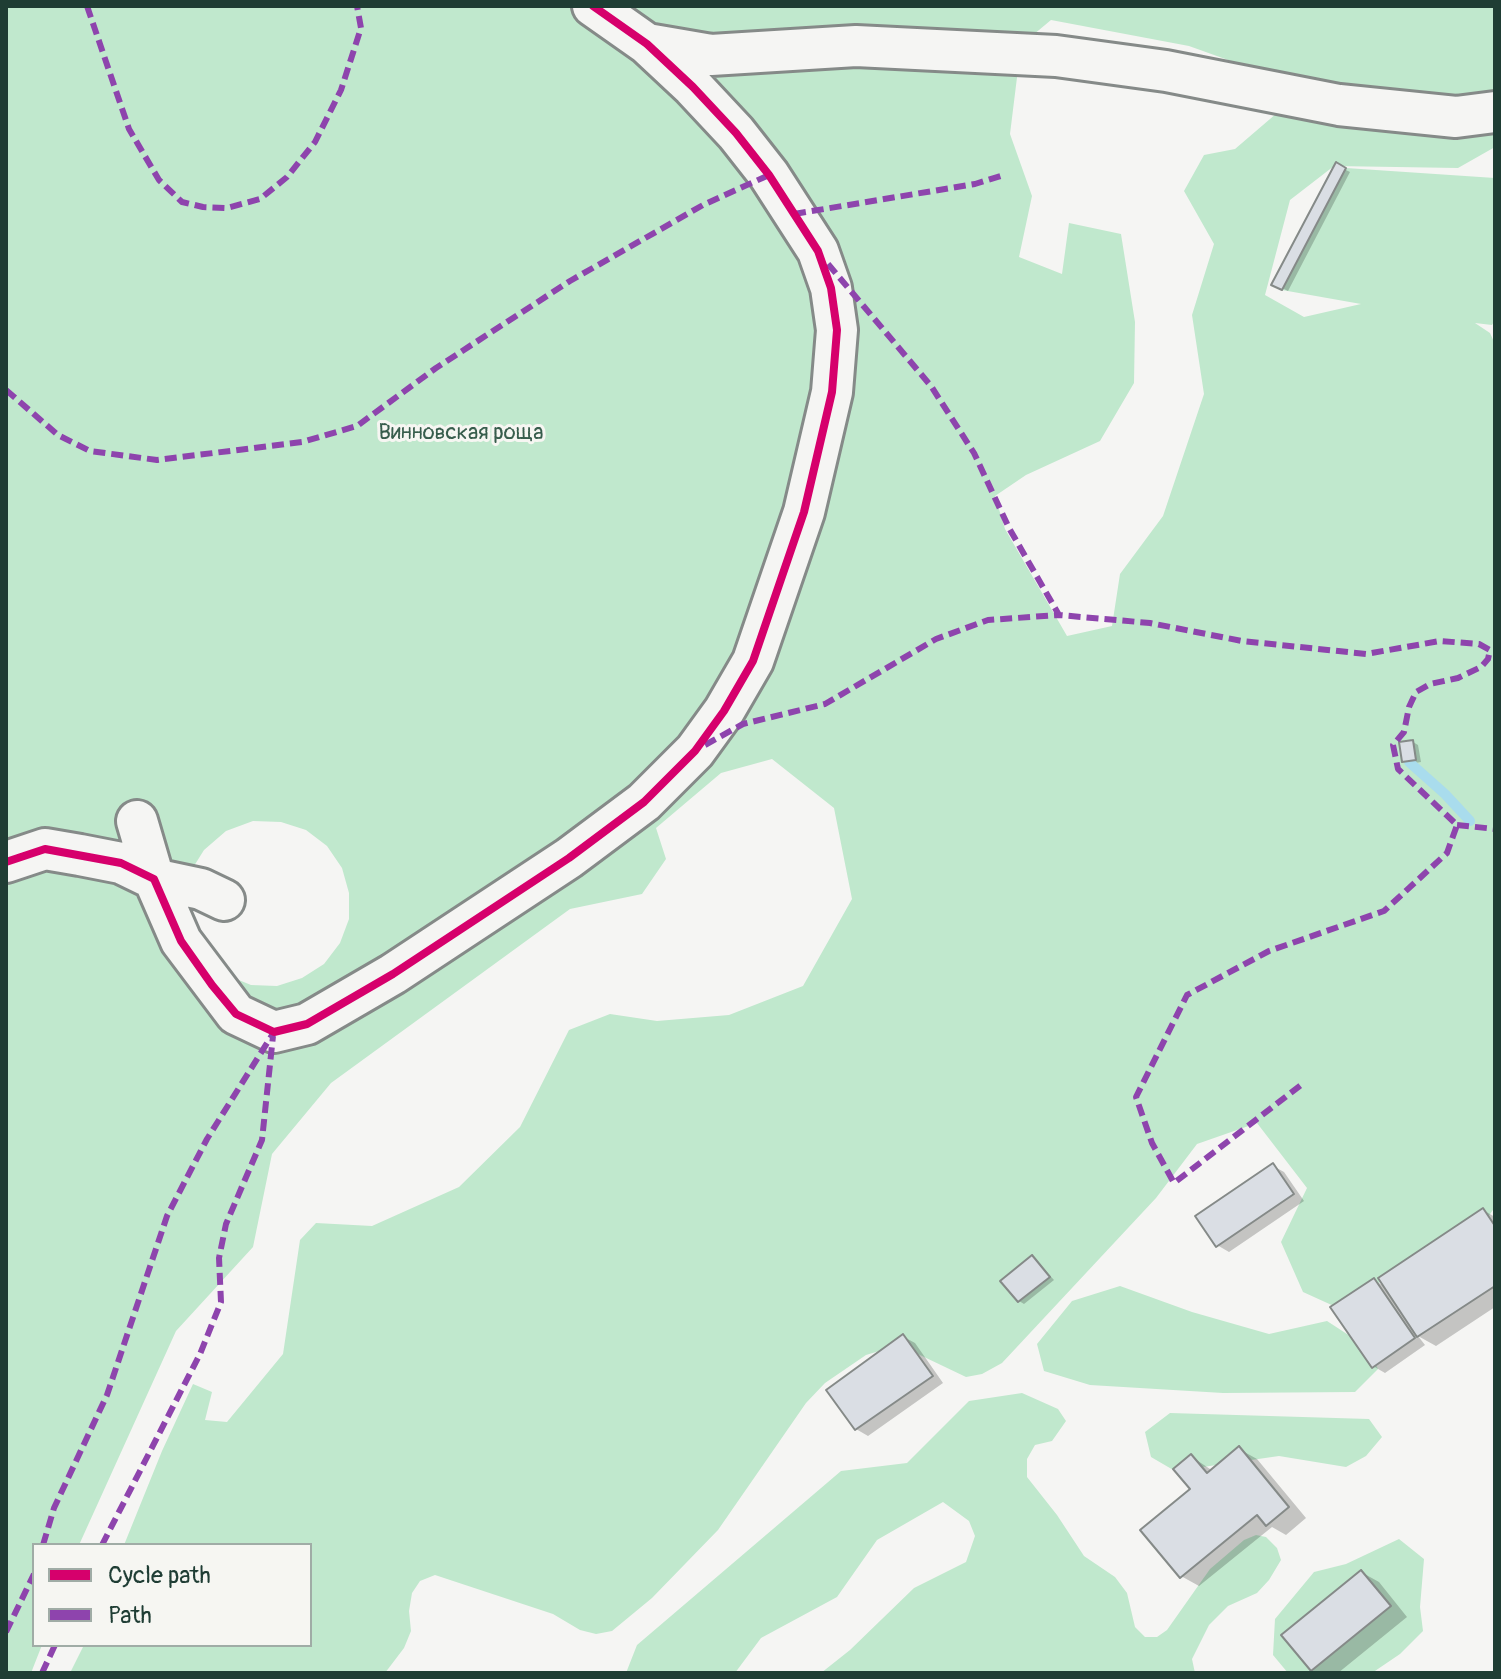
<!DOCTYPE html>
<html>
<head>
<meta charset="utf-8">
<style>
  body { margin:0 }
  #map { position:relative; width:1501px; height:1679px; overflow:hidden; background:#f5f5f3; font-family:Pangolin,sans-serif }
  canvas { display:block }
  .frame { position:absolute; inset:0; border:8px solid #1f3d34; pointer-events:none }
  .legend { position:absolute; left:32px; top:1543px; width:280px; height:104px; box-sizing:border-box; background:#f6f6f2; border:2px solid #a0aca6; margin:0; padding:10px 14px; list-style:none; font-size:24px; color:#1f3d34 }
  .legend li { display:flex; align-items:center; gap:16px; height:40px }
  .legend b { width:40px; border:2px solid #a0aca6 }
</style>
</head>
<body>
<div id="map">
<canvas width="1501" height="1679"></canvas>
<div class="frame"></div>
<ul class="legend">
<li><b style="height:10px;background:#d6006c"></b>Cycle path</li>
<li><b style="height:10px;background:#8e44ad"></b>Path</li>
</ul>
</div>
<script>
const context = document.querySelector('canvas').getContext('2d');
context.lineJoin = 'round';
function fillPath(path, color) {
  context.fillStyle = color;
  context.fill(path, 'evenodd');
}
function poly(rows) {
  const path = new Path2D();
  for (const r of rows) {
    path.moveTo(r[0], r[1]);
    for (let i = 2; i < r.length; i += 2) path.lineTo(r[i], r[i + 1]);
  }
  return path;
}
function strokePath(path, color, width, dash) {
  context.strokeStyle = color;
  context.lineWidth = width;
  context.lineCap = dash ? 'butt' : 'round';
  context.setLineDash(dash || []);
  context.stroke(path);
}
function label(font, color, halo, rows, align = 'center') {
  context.font = font + ' Pangolin,sans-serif';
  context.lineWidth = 6;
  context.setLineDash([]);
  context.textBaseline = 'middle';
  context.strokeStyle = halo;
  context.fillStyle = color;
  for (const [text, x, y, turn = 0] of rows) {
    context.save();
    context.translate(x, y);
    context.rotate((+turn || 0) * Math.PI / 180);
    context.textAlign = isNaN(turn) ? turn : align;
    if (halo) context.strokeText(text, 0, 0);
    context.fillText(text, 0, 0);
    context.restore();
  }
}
fillPath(poly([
  [6,6,1495,6,1495,147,1458,168,1334,166,1290,200,1265,295,1304,317,1361,304,1282,290,1346,168,1495,178,1495,320,1492,325,1475,323,1490,333,1495,344,1495,1207,1483,1224,1336,1307,1303,1292,1281,1242,1307,1188,1257,1123,1197,1144,1156,1198,1002,1363,982,1374,966,1377,899,1345,866,1355,825,1383,806,1403,718,1530,652,1598,612,1631,596,1634,580,1630,553,1614,435,1575,420,1581,412,1593,409,1611,411,1631,404,1648,385,1673,70,1673,84,1645,310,1645,310,1545,124,1545,162,1451,193,1384,212,1392,205,1420,227,1422,283,1354,300,1240,316,1223,372,1226,459,1187,520,1127,569,1030,610,1014,657,1021,729,1015,803,986,852,899,834,808,772,759,721,773,656,828,666,859,642,894,570,909,331,1083,272,1154,253,1247,176,1331,79,1545,34,1545,34,1645,42,1645,31,1673,6,1673],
  [1051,20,1189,46,1281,79,1277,113,1235,149,1204,155,1184,191,1214,244,1192,315,1204,394,1163,516,1120,574,1112,626,1067,636,1005,529,995,496,1026,475,1100,441,1134,383,1135,322,1121,234,1069,223,1062,274,1019,257,1032,196,1010,134,1021,45],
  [253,821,281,822,306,830,327,846,342,868,349,893,349,919,340,943,324,964,302,978,277,986,251,985,224,974,188,931,184,902,189,874,204,850,226,831],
  [1120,1286,1192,1312,1269,1334,1327,1321,1367,1347,1378,1369,1355,1392,1223,1393,1090,1385,1044,1371,1037,1344,1072,1301],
  [1022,1393,1058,1409,1066,1421,1052,1441,1035,1445,1027,1459,1027,1477,1057,1515,1084,1556,1115,1577,1127,1593,1135,1627,1145,1637,1157,1637,1167,1630,1210,1569,1244,1540,1256,1535,1266,1537,1277,1548,1281,1560,1269,1580,1257,1593,1228,1606,1209,1625,1192,1659,1195,1673,821,1673,850,1650,914,1588,966,1562,975,1536,969,1521,943,1502,877,1540,837,1597,761,1638,735,1673,626,1673,637,1645,841,1471,907,1463,969,1401],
  [1170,1413,1369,1419,1382,1437,1366,1456,1346,1467,1279,1456,1175,1471,1151,1457,1145,1432],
  [1399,1539,1424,1559,1420,1607,1423,1631,1400,1654,1372,1673,1288,1673,1273,1655,1275,1619,1314,1572,1346,1564]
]), '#c0e8cd');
fillPath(poly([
  [1336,165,1350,172,1288,291,1274,284],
  [1413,742,1418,745,1421,762,1409,764,1404,761],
  [1273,1166,1284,1172,1304,1201,1229,1252,1217,1245],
  [1483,1210,1495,1217,1495,1307,1436,1346,1418,1336,1425,1345,1385,1373,1373,1366,1374,1280,1387,1288],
  [1033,1257,1054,1280,1024,1304,1019,1301],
  [904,1337,915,1343,943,1383,868,1436,856,1429],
  [1239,1449,1257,1459,1306,1518,1286,1535,1272,1527,1199,1586,1181,1576,1193,1490,1192,1457,1213,1471],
  [1361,1572,1379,1582,1407,1617,1338,1673,1317,1673,1312,1670]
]), '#0003');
strokePath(poly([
  [1409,762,1445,794,1470,821]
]), '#a9dced', 10);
const building = poly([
  [1336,162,1346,168,1282,290,1271,285,1336,162],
  [1413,740,1416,760,1402,762,1399,742,1413,740],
  [1273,1163,1294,1194,1216,1247,1195,1216,1273,1163],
  [1483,1208,1495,1226,1495,1286,1417,1337,1378,1278,1483,1208],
  [1032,1255,1050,1277,1018,1302,1000,1281,1032,1255],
  [1374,1278,1415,1338,1372,1368,1330,1307,1374,1278],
  [903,1334,933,1376,855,1430,826,1390,903,1334],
  [1239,1446,1289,1507,1266,1526,1257,1515,1180,1578,1140,1530,1190,1489,1173,1469,1191,1454,1207,1473,1239,1446],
  [1361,1570,1391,1606,1311,1671,1281,1635,1361,1570]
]);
fillPath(building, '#dadee4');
strokePath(building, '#858a88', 2);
const minor = poly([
  [647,44,711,55,856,46,1056,56,1166,71,1339,105,1456,117,1495,112],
  [137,821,154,879,181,941,236,1014,274,1032,307,1024,393,974,569,858,644,802,695,751,724,711,753,661,804,512,832,392,837,330,831,288,818,251,769,175,736,133,693,87,647,44,593,6],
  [6,862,45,849,80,855,121,863,154,879,201,889,224,900]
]);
strokePath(minor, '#858a88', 46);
strokePath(minor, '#f5f5f3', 40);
strokePath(poly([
  [87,6,129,129,159,180,182,202,203,207,227,208,260,199,287,177,315,142,341,90,361,28,357,6],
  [794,214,975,184,1004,175],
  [828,264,931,386,974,453,1009,528,1059,615,1150,623,1242,641,1366,654,1440,641,1479,644,1490,650,1488,659,1481,667,1458,678,1430,684,1416,692,1409,707,1404,732,1393,745,1398,769,1457,825,1447,853,1384,911,1269,951,1187,995,1136,1097,1152,1143,1174,1183,1301,1085],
  [6,390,58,435,90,451,157,460,302,442,357,426,436,368,570,281,703,205,769,175],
  [705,745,743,724,825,704,936,639,988,620,1059,615],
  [1457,825,1495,829],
  [43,1545,54,1508,107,1395,167,1216,207,1139,274,1032],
  [102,1545,200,1354,221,1302,219,1258,226,1224,262,1140,273,1036],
  [6,1632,34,1574],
  [42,1673,55,1645]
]), '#8e44ad', 6, [12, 6]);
strokePath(poly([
  [6,862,45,849,121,863,154,879,181,941,212,985,236,1014,274,1032,307,1024,393,974,569,858,644,802,695,751,724,711,753,661,804,512,832,392,837,330,831,288,818,251,769,175,736,133,693,87,647,44,593,6]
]), '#d6006c', 8);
label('22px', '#375d4c', '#f6f6f2', [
  ["Винновская роща",461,433]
]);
</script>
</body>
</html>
